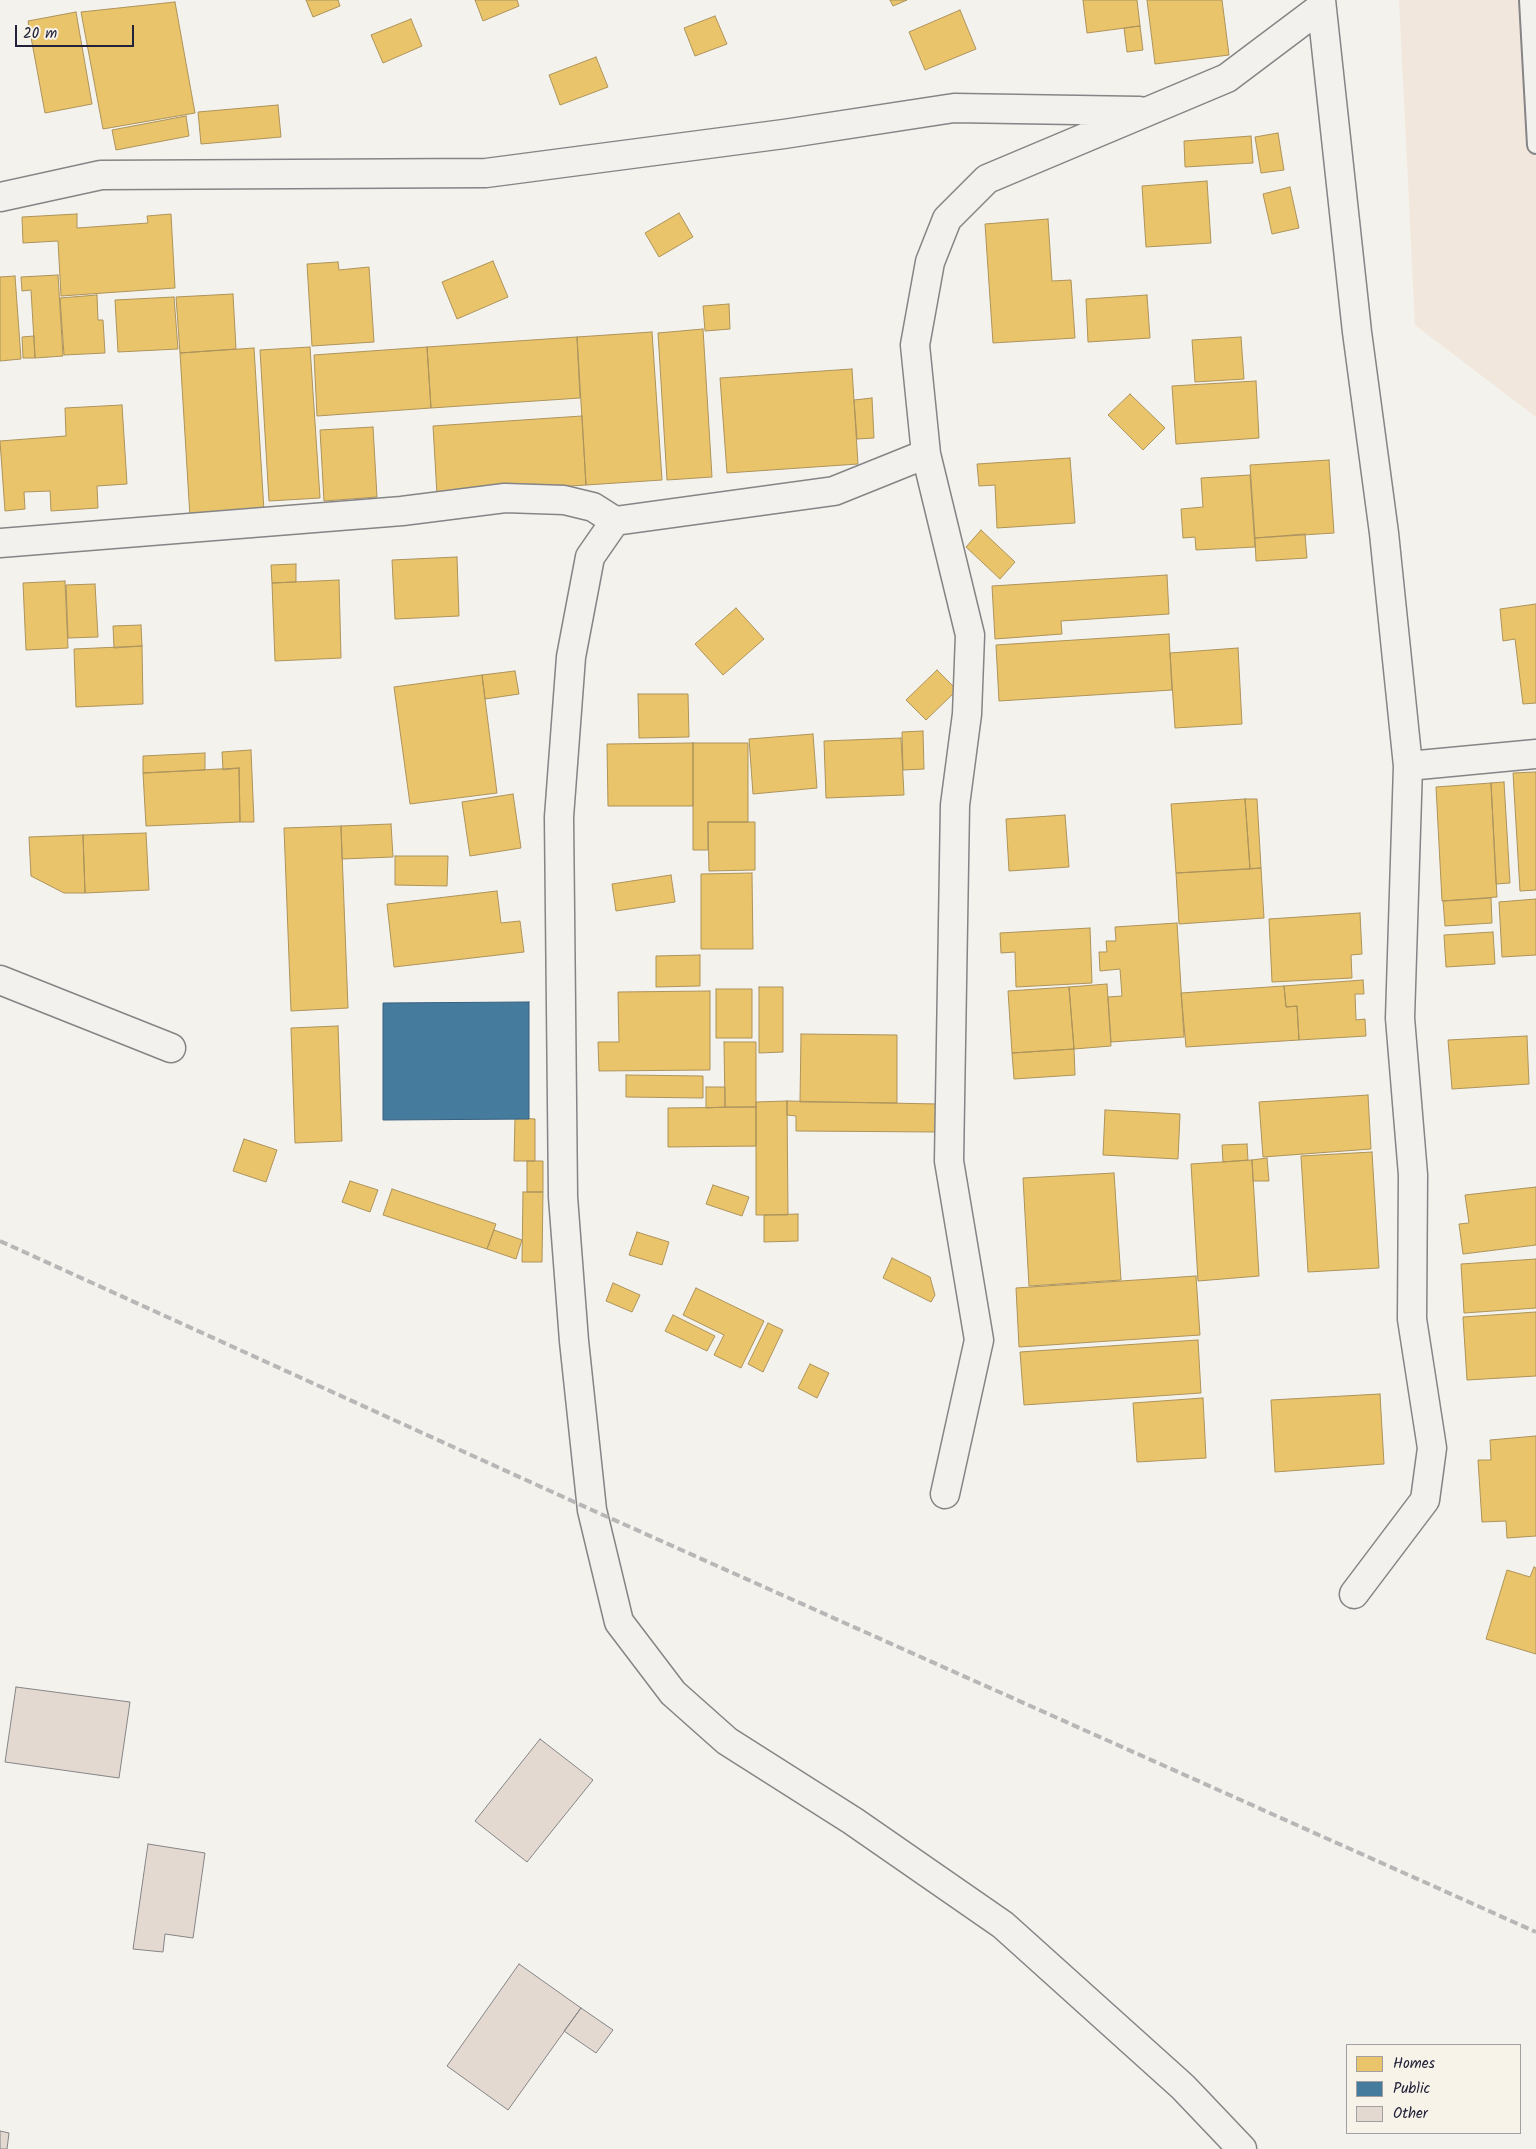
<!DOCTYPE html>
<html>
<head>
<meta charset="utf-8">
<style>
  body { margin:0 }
  #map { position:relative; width:1536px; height:2149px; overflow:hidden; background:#f4f2ec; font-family:Kalam,sans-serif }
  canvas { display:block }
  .legend { position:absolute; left:1346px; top:2044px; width:175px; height:90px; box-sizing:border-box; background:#f7f3e8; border:1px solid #a29fa3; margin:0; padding:6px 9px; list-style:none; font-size:15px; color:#22223b }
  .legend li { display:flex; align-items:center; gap:10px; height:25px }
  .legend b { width:25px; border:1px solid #a29fa3 }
  .scale { position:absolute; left:15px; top:25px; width:119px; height:22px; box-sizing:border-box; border:2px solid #22223b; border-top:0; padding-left:6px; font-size:15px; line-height:18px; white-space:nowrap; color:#22223b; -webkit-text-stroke:4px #f7f3e8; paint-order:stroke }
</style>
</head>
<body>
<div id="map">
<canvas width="1536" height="2149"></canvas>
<ul class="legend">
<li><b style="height:14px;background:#e9c46a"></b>Homes</li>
<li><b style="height:14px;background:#457b9d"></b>Public</li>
<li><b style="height:14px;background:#e3d9d1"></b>Other</li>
</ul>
<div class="scale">20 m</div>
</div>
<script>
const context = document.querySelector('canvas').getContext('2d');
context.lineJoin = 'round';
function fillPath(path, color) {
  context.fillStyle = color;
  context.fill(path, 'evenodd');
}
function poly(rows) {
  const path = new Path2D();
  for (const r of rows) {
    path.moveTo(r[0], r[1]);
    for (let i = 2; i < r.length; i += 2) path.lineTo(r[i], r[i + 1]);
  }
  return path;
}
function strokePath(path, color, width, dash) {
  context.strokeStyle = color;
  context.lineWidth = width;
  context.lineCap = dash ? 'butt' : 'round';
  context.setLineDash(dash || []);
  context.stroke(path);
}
fillPath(poly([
  [1399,0,1536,0,1536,417,1415,325]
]), '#f2e7dc');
const homes = poly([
  [306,0,338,0,340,6,313,17,306,0],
  [475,0,517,0,519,6,483,21,475,0],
  [890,0,907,0,893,6,890,0],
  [1083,0,1137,0,1140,26,1087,33,1083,0],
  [1147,0,1222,0,1229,55,1155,64,1147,0],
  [175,2,195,113,103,129,81,12,175,2],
  [960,10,976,49,925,70,909,32,960,10],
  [76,12,92,104,45,113,28,21,76,12],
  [715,16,727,44,695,56,684,28,715,16],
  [411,19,422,46,383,63,371,35,411,19],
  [1140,26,1143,50,1127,52,1124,28,1140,26],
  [596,57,608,87,560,105,549,75,596,57],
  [278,105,281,137,201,144,198,112,278,105],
  [186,116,189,136,116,150,112,130,186,116],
  [1278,133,1284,170,1261,173,1255,137,1278,133],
  [1251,136,1253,163,1185,167,1184,141,1251,136],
  [1207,181,1211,243,1146,247,1142,186,1207,181],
  [1290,187,1299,228,1272,234,1263,194,1290,187],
  [679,213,693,237,659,257,645,233,679,213],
  [77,214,77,228,148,223,147,216,171,214,175,288,61,296,58,241,23,243,22,217,77,214],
  [1048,219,1052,281,1071,280,1075,338,993,343,985,224,1048,219],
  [493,261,508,297,457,319,442,282,493,261],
  [338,262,339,270,369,267,374,342,312,346,307,264,338,262],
  [58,275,63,356,35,358,31,290,22,291,21,277,58,275],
  [15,276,21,359,0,361,0,277,15,276],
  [233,294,236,349,180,353,176,297,233,294],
  [97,295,98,320,103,320,105,353,64,355,60,298,97,295],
  [1147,295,1150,338,1088,342,1086,299,1147,295],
  [174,297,178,349,118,352,115,300,174,297],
  [729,304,730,329,705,331,703,306,729,304],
  [703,329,712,477,667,480,658,333,703,329],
  [652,332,662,480,586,485,577,337,652,332],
  [34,336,35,358,23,358,22,337,34,336],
  [577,337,580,398,431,408,427,347,577,337],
  [1241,337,1244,379,1195,382,1192,340,1241,337],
  [310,347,320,498,269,501,260,350,310,347],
  [427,347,431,408,317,416,314,355,427,347],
  [254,348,264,511,190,517,180,353,254,348],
  [852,369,858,464,727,473,720,378,852,369],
  [1256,381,1259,438,1176,444,1172,386,1256,381],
  [1130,394,1165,428,1143,450,1108,415,1130,394],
  [872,398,874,438,857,439,854,400,872,398],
  [122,405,127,484,97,486,98,508,51,511,50,491,24,492,25,509,5,511,0,441,66,436,65,408,122,405],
  [582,416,586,485,437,495,433,426,582,416],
  [373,427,377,497,324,501,320,430,373,427],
  [1070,458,1075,523,997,528,995,485,979,486,977,464,1070,458],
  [1329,460,1334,533,1255,538,1250,465,1329,460],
  [1250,475,1255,547,1196,550,1195,537,1183,538,1181,509,1203,507,1201,478,1250,475],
  [981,530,1015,562,1000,579,966,547,981,530],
  [1305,534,1307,558,1256,561,1255,538,1305,534],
  [457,557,459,616,395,619,392,560,457,557],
  [296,564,296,582,272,583,271,565,296,564],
  [1167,575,1169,614,1061,621,1062,634,995,639,992,586,1167,575],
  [339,580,341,658,275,661,272,583,339,580],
  [65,581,68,648,26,650,23,583,65,581],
  [95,584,98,637,68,638,66,585,95,584],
  [1536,604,1536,703,1523,704,1515,639,1503,641,1500,609,1536,604],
  [736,608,764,639,723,675,695,644,736,608],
  [141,625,142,646,114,648,113,626,141,625],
  [1169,634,1172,690,999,701,996,645,1169,634],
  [142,646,143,704,76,707,74,649,142,646],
  [1238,648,1242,724,1175,728,1170,653,1238,648],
  [937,670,957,690,926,720,906,700,937,670],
  [515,671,519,694,485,699,482,675,515,671],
  [482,675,497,793,410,804,394,687,482,675],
  [638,694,688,694,689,737,639,738,638,694],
  [923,731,924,769,903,770,902,732,923,731],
  [813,734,817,788,753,794,749,739,813,734],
  [901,738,904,795,826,798,824,741,901,738],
  [693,743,693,806,608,806,607,744,693,743],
  [693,743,748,743,748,822,708,822,708,850,693,850,693,743],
  [251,750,254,822,240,822,239,768,223,770,222,752,251,750],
  [205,753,205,770,143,773,143,756,205,753],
  [239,768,240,822,146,826,143,773,239,768],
  [1536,772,1536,890,1520,891,1513,773,1536,772],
  [1504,782,1510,883,1496,884,1491,783,1504,782],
  [1491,783,1497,897,1442,901,1436,787,1491,783],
  [513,794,521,848,470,856,462,802,513,794],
  [1245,799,1257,799,1261,868,1250,869,1245,799],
  [1245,799,1250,869,1176,873,1171,804,1245,799],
  [1065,815,1069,867,1009,871,1006,819,1065,815],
  [708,822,755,822,755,870,709,871,708,822],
  [391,824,393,857,342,859,341,826,391,824],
  [341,826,348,1008,291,1011,284,828,341,826],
  [146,833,149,890,85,893,83,835,146,833],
  [83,835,85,893,64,893,31,876,29,837,83,835],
  [395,856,448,856,447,886,395,885,395,856],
  [1261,868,1264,918,1179,924,1176,873,1261,868],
  [752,873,753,949,701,949,701,874,752,873],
  [671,875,675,902,616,911,612,884,671,875],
  [497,891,501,923,520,921,524,952,394,967,387,904,497,891],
  [1491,898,1492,923,1445,926,1443,901,1491,898],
  [1536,899,1536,955,1502,957,1499,902,1536,899],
  [1360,913,1362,954,1351,955,1352,978,1272,982,1269,919,1360,913],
  [1177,923,1184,1037,1111,1042,1108,997,1122,996,1120,969,1100,971,1099,952,1107,952,1106,941,1116,941,1115,927,1177,923],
  [1090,928,1092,983,1016,987,1015,952,1001,953,1000,933,1090,928],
  [1493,932,1495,964,1446,967,1444,935,1493,932],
  [700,955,700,986,656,987,656,956,700,955],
  [1363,980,1364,994,1355,994,1356,1020,1365,1019,1366,1036,1299,1040,1297,1006,1286,1007,1284,986,1363,980],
  [1107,984,1111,1046,1074,1049,1069,987,1107,984],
  [1284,986,1286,1007,1297,1006,1299,1040,1186,1047,1181,993,1284,986],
  [759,987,783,987,783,1052,759,1053,759,987],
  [1069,987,1074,1049,1012,1053,1008,991,1069,987],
  [716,989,752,989,752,1038,716,1038,716,989],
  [710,991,710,1070,599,1071,598,1042,619,1042,618,992,710,991],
  [338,1026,342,1141,295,1143,291,1028,338,1026],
  [801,1034,897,1035,897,1103,800,1102,801,1034],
  [1527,1036,1529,1084,1452,1089,1448,1040,1527,1036],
  [724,1042,756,1042,756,1107,725,1107,724,1042],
  [1074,1049,1075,1075,1014,1079,1012,1053,1074,1049],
  [626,1075,703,1076,703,1098,626,1097,626,1075],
  [706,1087,725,1087,725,1107,706,1108,706,1087],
  [1368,1095,1371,1149,1263,1157,1259,1102,1368,1095],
  [787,1101,788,1215,756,1215,756,1102,787,1101],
  [787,1101,938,1104,938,1132,796,1131,796,1116,787,1115,787,1101],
  [756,1107,756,1146,668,1147,668,1108,756,1107],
  [1105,1110,1180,1114,1178,1159,1103,1155,1105,1110],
  [515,1118,535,1119,535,1161,514,1161,515,1118],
  [244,1139,277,1150,266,1182,233,1171,244,1139],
  [1247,1144,1248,1160,1223,1162,1222,1145,1247,1144],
  [1372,1152,1379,1268,1308,1272,1301,1156,1372,1152],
  [1267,1158,1269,1181,1253,1181,1252,1160,1267,1158],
  [1252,1160,1259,1276,1198,1281,1191,1164,1252,1160],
  [527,1161,543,1161,543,1192,527,1192,527,1161],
  [1114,1173,1121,1280,1029,1286,1023,1178,1114,1173],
  [350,1181,378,1190,370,1212,342,1202,350,1181],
  [713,1185,749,1197,742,1216,706,1204,713,1185],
  [1536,1187,1536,1245,1463,1254,1459,1224,1469,1223,1465,1195,1536,1187],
  [392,1189,496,1224,487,1249,383,1215,392,1189],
  [523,1192,543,1192,542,1262,522,1262,523,1192],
  [798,1214,798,1241,764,1242,764,1215,798,1214],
  [494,1230,522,1240,516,1259,487,1249,494,1230],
  [637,1232,669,1242,662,1265,629,1255,637,1232],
  [892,1258,930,1277,935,1295,931,1302,883,1278,892,1258],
  [1536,1259,1536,1308,1464,1313,1461,1264,1536,1259],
  [1196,1276,1200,1335,1019,1347,1016,1288,1196,1276],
  [613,1283,640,1295,632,1312,606,1301,613,1283],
  [696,1288,764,1321,741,1368,714,1355,724,1335,683,1315,696,1288],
  [1536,1312,1536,1376,1467,1380,1463,1317,1536,1312],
  [673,1315,715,1336,707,1351,665,1331,673,1315],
  [768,1323,783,1330,763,1372,748,1364,768,1323],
  [1198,1340,1201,1393,1024,1405,1020,1352,1198,1340],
  [810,1364,829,1373,817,1398,798,1388,810,1364],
  [1380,1394,1384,1464,1275,1472,1271,1400,1380,1394],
  [1203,1398,1206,1458,1137,1462,1133,1403,1203,1398],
  [1536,1436,1536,1536,1507,1538,1506,1521,1482,1522,1478,1460,1491,1460,1490,1440,1536,1436],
  [1534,1567,1536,1568,1536,1654,1486,1639,1507,1570,1530,1577,1534,1567]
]);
fillPath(homes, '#e9c46a');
strokePath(homes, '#ad935c', 1);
const public = poly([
  [529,1002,529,1119,383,1120,383,1003,529,1002]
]);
fillPath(public, '#457b9d');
strokePath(public, '#3a6080', 1);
const building = poly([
  [16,1687,130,1702,119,1778,5,1762,16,1687],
  [540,1739,593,1780,527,1862,475,1821,540,1739],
  [148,1844,205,1853,193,1938,165,1934,163,1952,133,1949,148,1844],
  [519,1964,581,2008,508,2110,447,2066,519,1964],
  [581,2008,613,2030,596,2053,564,2031,581,2008],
  [0,2131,9,2133,7,2149,0,2149,0,2131]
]);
fillPath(building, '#e3d9d1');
strokePath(building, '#858486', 1);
const lane = poly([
  [1528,0,1536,145]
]);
const street = poly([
  [1321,0,1357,332,1384,533,1408,766,1400,1018,1413,1175,1412,1319,1432,1448,1425,1500,1354,1594],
  [0,197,101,175,486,173,784,134,954,108,1139,111],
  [926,454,970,635,967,714,955,805,949,1161,979,1340,945,1494],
  [615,521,590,557,571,657,559,817,563,1197,574,1341,592,1510,619,1622,673,1693,727,1741,853,1821,1003,1925,1183,2087,1242,2149],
  [0,543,402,511,505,498,564,500,593,507,615,521,834,491,926,454,915,345,930,262,947,219,987,179,1227,78,1320,8],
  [1408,766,1536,754],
  [0,980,171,1048]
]);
strokePath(lane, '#858486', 20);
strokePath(street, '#858486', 31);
strokePath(lane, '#f2f1ed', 16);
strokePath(street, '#f2f1ed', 28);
strokePath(poly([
  [0,1241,592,1510,1536,1932]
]), '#b8b6b6', 4, [8, 4]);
</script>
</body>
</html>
